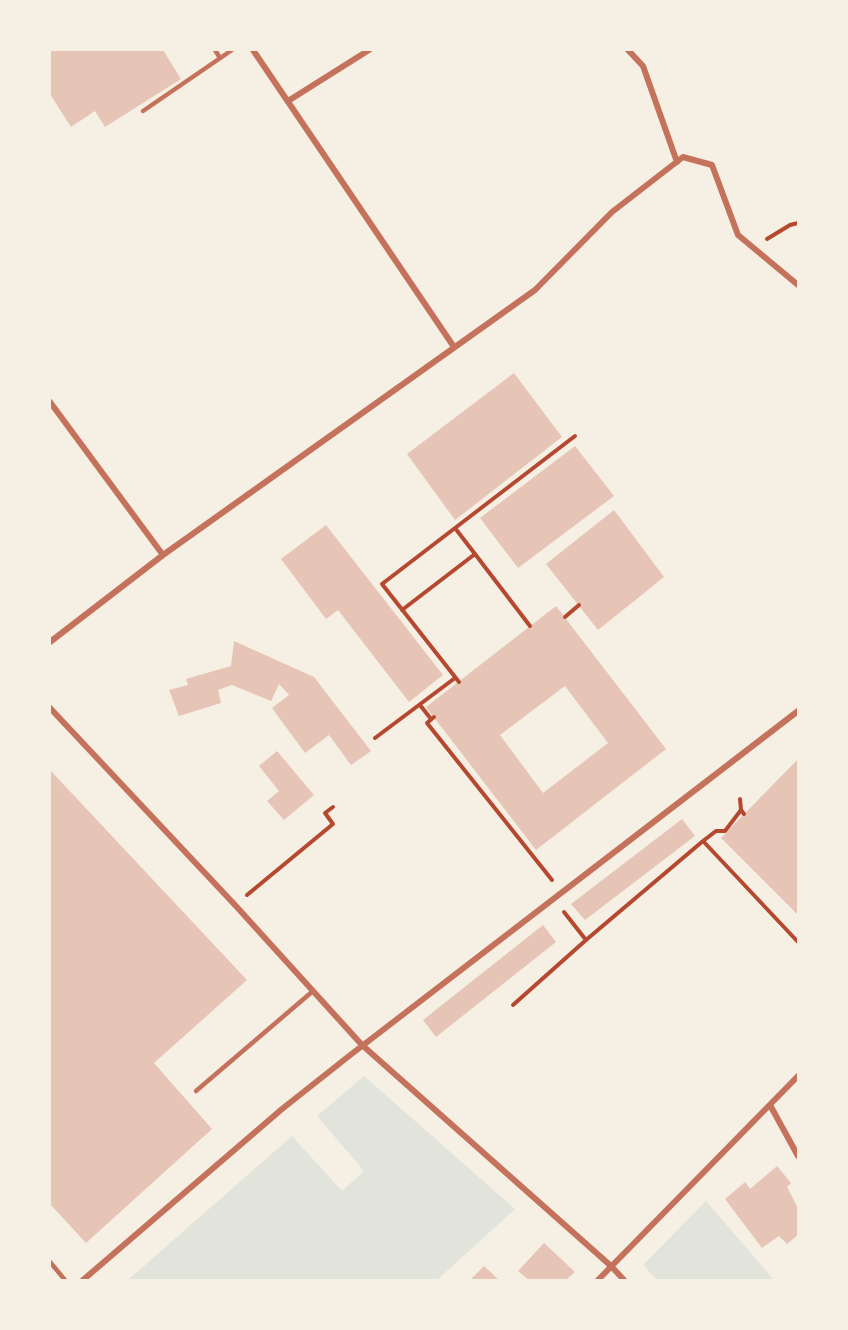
<!DOCTYPE html>
<html>
<head>
<meta charset="utf-8">
<style>
  body { margin:0 }
  #map { position:relative; width:848px; height:1330px; overflow:hidden; background:#f6efe4; font-family:"IBM Plex Sans",sans-serif }
  canvas { display:block }
  .frame { position:absolute; inset:0; border:51px solid #f6efe4; pointer-events:none }
</style>
</head>
<body>
<div id="map">
<canvas width="848" height="1330"></canvas>
<div class="frame"></div>
</div>
<script>
const context = document.querySelector('canvas').getContext('2d');
context.lineJoin = 'round';
function fillPath(path, color) {
  context.fillStyle = color;
  context.fill(path, 'evenodd');
}
function poly(rows) {
  const path = new Path2D();
  for (const r of rows) {
    path.moveTo(r[0], r[1]);
    for (let i = 2; i < r.length; i += 2) path.lineTo(r[i], r[i + 1]);
  }
  return path;
}
function strokePath(path, color, width, dash) {
  context.strokeStyle = color;
  context.lineWidth = width;
  context.lineCap = dash ? 'butt' : 'round';
  context.setLineDash(dash || []);
  context.stroke(path);
}
fillPath(poly([
  [364,1076,515,1209,437,1280,128,1280,292,1136,342,1191,364,1171,317,1116],
  [706,1201,774,1280,657,1280,643,1265]
]), '#e2e4dc');
fillPath(poly([
  [50,50,163,50,181,79,105,127,95,111,71,127,50,94],
  [514,373,562,437,455,520,407,454],
  [575,446,614,496,518,568,480,518],
  [614,510,664,577,598,630,546,564],
  [326,525,443,675,409,702,338,610,326,619,281,559],
  [556,606,666,749,536,850,426,707],
  [565,686,608,743,543,793,500,735],
  [234,641,314,677,371,751,351,765,329,735,305,753,272,708,289,695,279,684,271,701,232,685,218,690,221,703,179,716,169,690,188,685,186,679,231,666],
  [277,751,314,795,284,820,267,801,279,791,259,766],
  [798,759,797,833,798,915,721,838],
  [50,770,247,980,154,1063,212,1129,86,1243,50,1204],
  [682,819,695,836,585,920,571,904],
  [543,925,556,942,436,1037,423,1020],
  [777,1166,791,1183,787,1187,798,1208,798,1235,787,1244,779,1236,762,1248,725,1199,745,1182,750,1189],
  [544,1243,575,1272,566,1280,529,1280,518,1271],
  [484,1266,499,1280,470,1280]
]), '#e6c5b7');
strokePath(poly([
  [767,239,790,225,798,223],
  [455,528,475,554],
  [402,610,475,554,530,626],
  [565,617,579,605],
  [459,682,382,584,575,436],
  [420,705,431,719],
  [434,717,427,723,552,880],
  [375,738,455,678],
  [740,799,741,810],
  [703,841,798,942],
  [247,895,333,824,325,813,333,807],
  [586,940,703,841,716,831,725,831,741,810,744,814],
  [513,1005,586,940,564,912]
]), '#b5482f', 4);
strokePath(poly([
  [215,50,220,58],
  [143,111,232,50],
  [196,1091,313,991],
  [50,1262,65,1280]
]), '#c5725c', 4.5);
strokePath(poly([
  [253,50,454,347],
  [628,50,643,66,677,162],
  [288,101,369,50],
  [50,402,163,555],
  [50,642,163,555,535,290,612,212,683,157,712,165,738,235,798,285],
  [50,708,235,905,362,1045,611,1266,624,1280],
  [770,1105,798,1156],
  [83,1280,282,1109,349,1056,798,711],
  [598,1280,798,1076]
]), '#c5725c', 6);
</script>
</body>
</html>
